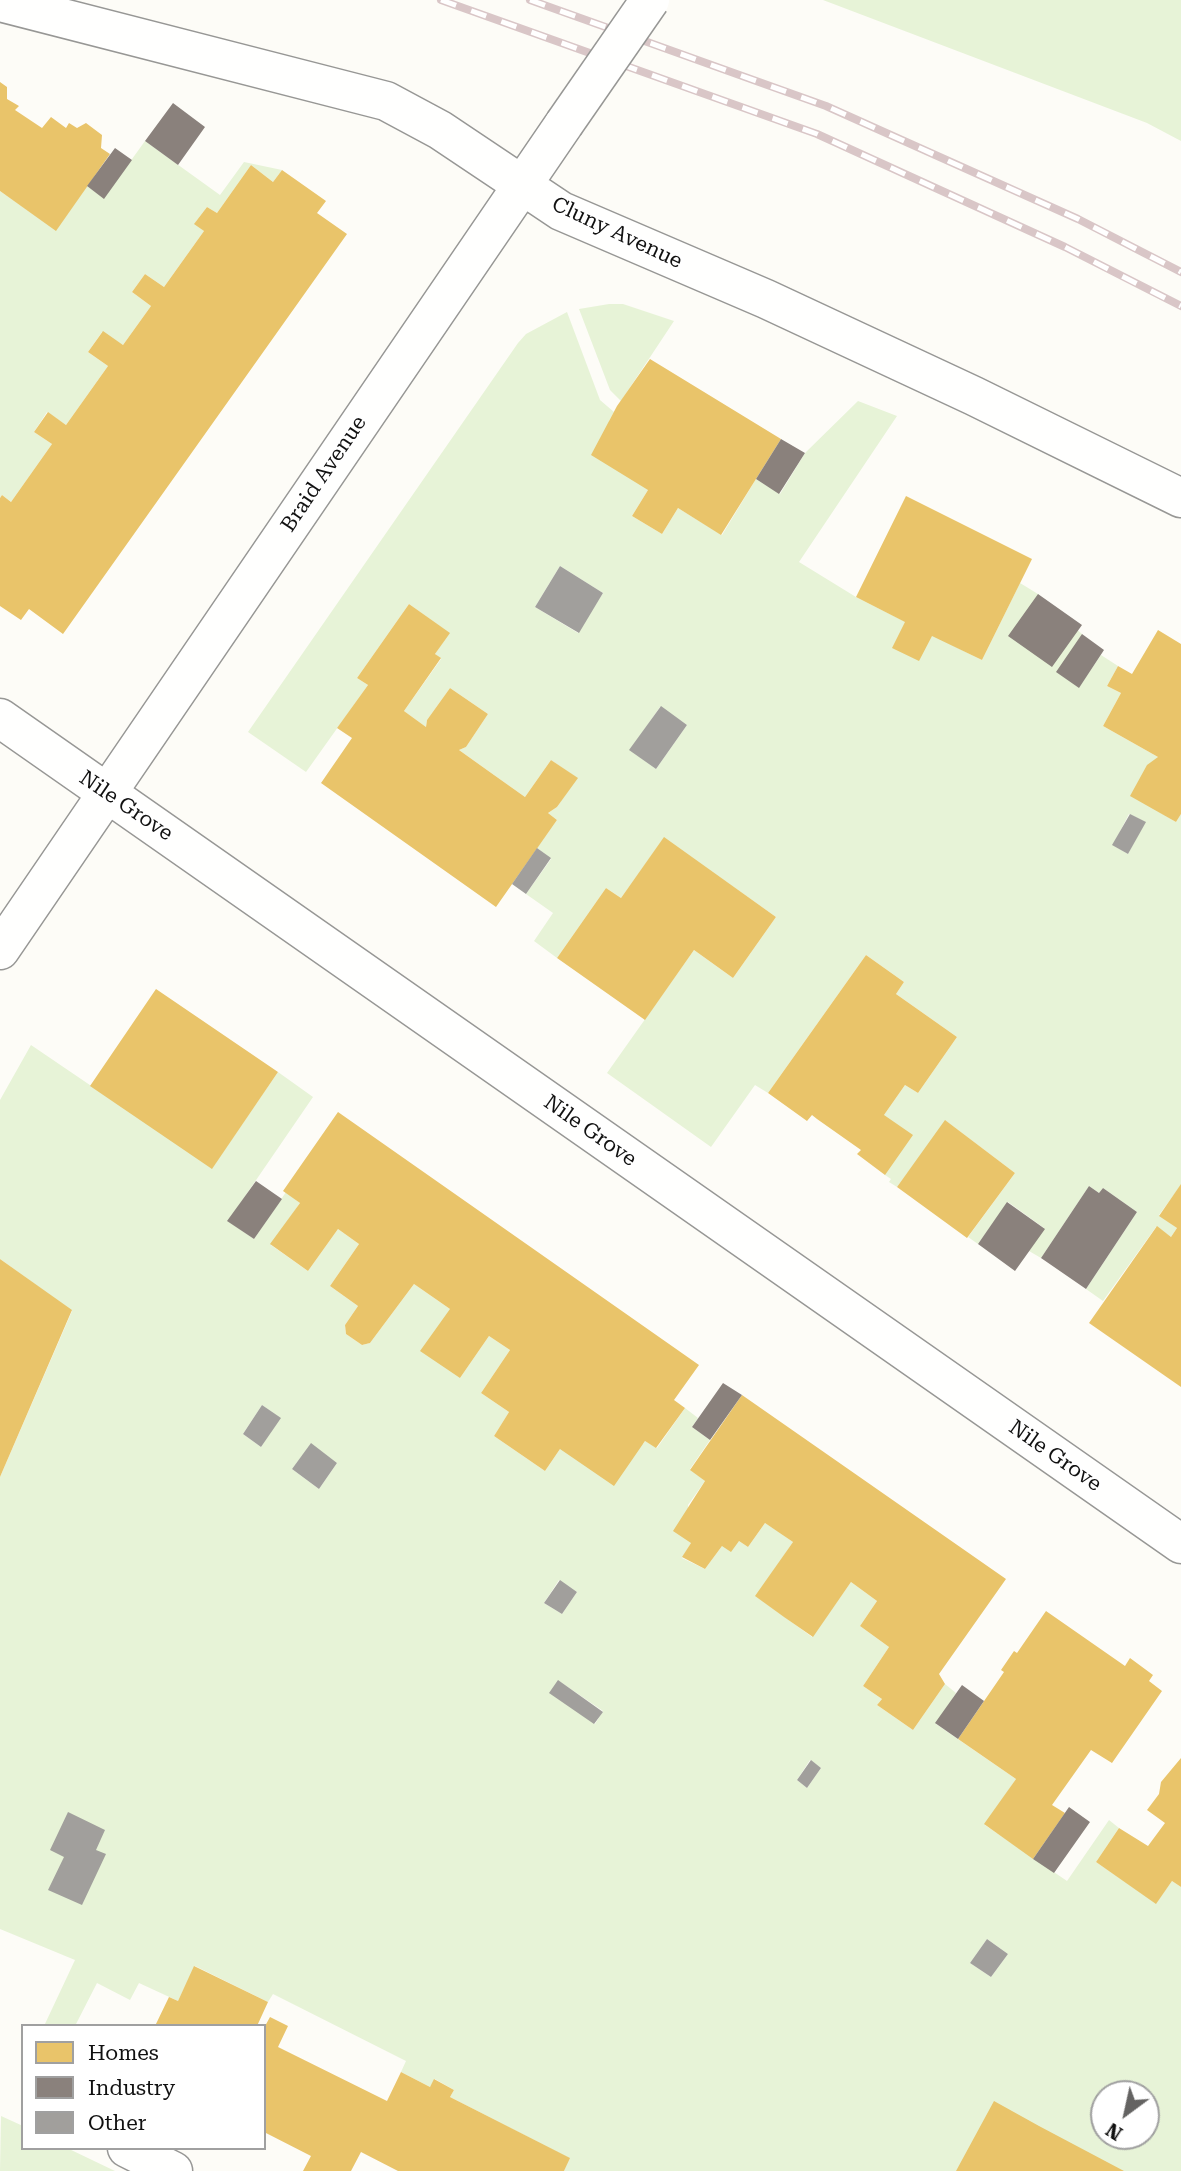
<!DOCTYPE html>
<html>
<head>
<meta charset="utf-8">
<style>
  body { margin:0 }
  #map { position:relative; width:1181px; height:2171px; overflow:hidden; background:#fdfcf7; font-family:"Roboto Serif",serif }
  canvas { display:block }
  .legend { position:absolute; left:21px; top:2024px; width:245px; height:126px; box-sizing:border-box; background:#fff; border:2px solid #a0a0a0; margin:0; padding:9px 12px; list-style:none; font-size:21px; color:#111 }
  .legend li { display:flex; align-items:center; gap:14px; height:35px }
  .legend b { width:35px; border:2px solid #a0a0a0 }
  .north { position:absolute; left:1090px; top:2080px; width:70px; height:70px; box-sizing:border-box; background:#fff; border:2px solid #a0a0a0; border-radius:50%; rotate:213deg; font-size:19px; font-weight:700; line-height:28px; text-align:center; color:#111 }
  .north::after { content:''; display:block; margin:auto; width:24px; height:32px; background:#646362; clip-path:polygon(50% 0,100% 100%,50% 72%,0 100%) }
</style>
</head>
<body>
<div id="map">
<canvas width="1181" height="2171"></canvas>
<ul class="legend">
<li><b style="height:19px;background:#e9c46a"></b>Homes</li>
<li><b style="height:19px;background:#8a817c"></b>Industry</li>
<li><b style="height:19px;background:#a19f9c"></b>Other</li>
</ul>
<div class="north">N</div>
</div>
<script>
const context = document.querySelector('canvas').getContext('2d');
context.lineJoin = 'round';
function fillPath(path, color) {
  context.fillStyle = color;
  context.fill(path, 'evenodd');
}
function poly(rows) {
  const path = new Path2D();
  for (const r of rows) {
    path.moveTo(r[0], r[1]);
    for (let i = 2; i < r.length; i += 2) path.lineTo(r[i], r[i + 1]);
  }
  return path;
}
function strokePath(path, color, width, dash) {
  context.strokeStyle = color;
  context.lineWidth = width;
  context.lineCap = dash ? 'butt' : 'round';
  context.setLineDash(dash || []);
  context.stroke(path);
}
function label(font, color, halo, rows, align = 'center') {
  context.font = font + ' "Roboto Serif",serif';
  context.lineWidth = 7;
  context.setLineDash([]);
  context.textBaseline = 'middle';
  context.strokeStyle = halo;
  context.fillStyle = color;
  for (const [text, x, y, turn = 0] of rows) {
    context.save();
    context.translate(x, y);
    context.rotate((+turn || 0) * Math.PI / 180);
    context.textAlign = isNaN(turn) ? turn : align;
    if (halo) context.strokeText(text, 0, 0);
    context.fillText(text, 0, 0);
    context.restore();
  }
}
fillPath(poly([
  [823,0,1181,0,1181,141,1147,123],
  [145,141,220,195,244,162,282,170,273,182,251,165,217,213,207,207,195,223,204,231,164,287,145,274,132,292,151,306,123,345,102,332,88,352,108,366,66,425,47,412,34,432,52,444,11,502,2,495,0,498,0,191,56,230,87,186,104,198],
  [609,304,623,304,674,321,621,401,610,390,579,309],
  [567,312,600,400,614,412,609,421,648,490,632,516,662,534,678,508,722,535,756,479,780,494,805,453,858,401,897,416,799,562,856,597,982,660,1020,583,1038,594,1082,634,1079,687,1101,655,1118,666,1107,686,1121,693,1103,726,1158,757,1153,808,1176,822,1181,814,1181,1185,1159,1215,1177,1228,1171,1237,1156,1227,1103,1301,1086,1289,1137,1212,1103,1188,1099,1193,1089,1186,1041,1258,1029,1251,1044,1228,1008,1202,978,1244,968,1237,1015,1173,946,1121,897,1187,889,1182,891,1179,885,1175,884,1115,905,1085,918,1093,957,1037,896,994,904,982,866,955,768,1093,755,1085,711,1147,607,1073,694,950,733,978,776,917,664,838,621,898,606,888,557,958,534,941,553,913,526,894,551,859,537,848,557,820,548,813,557,807,577,778,551,760,525,797,494,775,459,750,466,747,488,714,450,688,427,720,426,727,404,711,441,659,435,654,449,633,409,604,357,678,368,685,306,772,248,732,518,343,526,334],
  [560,566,603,593,578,633,535,607],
  [660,707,687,725,656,769,630,750],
  [1129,814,1145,822,1128,854,1113,845],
  [31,1045,212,1168,278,1072,313,1097,228,1221,254,1239,286,1192,300,1203,271,1245,308,1271,338,1229,359,1244,330,1286,358,1306,345,1325,346,1334,362,1345,370,1343,414,1284,450,1309,460,1378,489,1336,510,1350,481,1393,509,1412,494,1436,545,1471,560,1449,643,1444,645,1441,657,1448,685,1408,698,1418,692,1427,710,1440,690,1469,705,1481,688,1505,691,1543,682,1558,705,1569,722,1546,739,1541,748,1547,765,1523,779,1532,793,1542,756,1596,812,1637,851,1582,877,1601,860,1626,889,1647,863,1686,882,1699,877,1705,913,1730,945,1684,956,1693,936,1724,1016,1779,985,1825,1067,1881,1109,1820,1119,1828,1096,1862,1156,1903,1172,1881,1181,1887,1181,2171,564,2171,569,2158,450,2097,454,2090,435,2079,430,2087,401,2072,406,2061,273,1994,268,2002,195,1966,178,2001,139,1983,130,2000,97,1983,75,2026,44,2026,75,1960,0,1929,0,1477,72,1311,0,1259,0,1100],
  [262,1405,280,1418,261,1447,243,1434],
  [311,1444,337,1463,319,1489,292,1469],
  [559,1580,577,1592,562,1614,544,1603],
  [559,1681,603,1711,595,1724,550,1693],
  [810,1760,821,1768,807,1788,797,1780],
  [987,1939,1008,1954,991,1977,970,1963],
  [1104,2094,1146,2094,1146,2136,1104,2136],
  [1,2116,23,2126,23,2148,67,2148,115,2171,0,2171]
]), '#e7f3d7');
fillPath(poly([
  [0,82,7,87,7,99,19,106,15,110,42,128,51,117,66,128,69,123,77,128,86,123,102,135,101,148,110,154,56,231,0,191],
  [251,165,273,182,282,170,326,201,317,213,347,234,63,634,29,609,21,620,0,606,0,498,2,495,11,502,52,444,34,432,48,412,66,425,108,366,88,352,103,331,123,345,151,306,132,292,145,274,164,287,204,231,194,224,207,207,217,213],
  [650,359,781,439,721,535,678,508,662,534,632,516,648,490,591,455,617,406],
  [906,496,1032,559,982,660,932,636,919,661,892,648,905,622,856,597],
  [409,604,450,633,435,654,441,658,404,711,426,727,427,720,450,688,488,714,466,747,459,750,494,775,525,797,551,760,578,778,557,807,548,813,557,820,496,907,321,783,352,738,337,728,368,685,357,678],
  [1158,630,1181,644,1181,814,1176,822,1130,796,1147,765,1158,757,1103,726,1121,693,1107,686,1118,666,1132,674],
  [664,837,776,917,733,978,694,950,645,1020,557,958,606,888,621,898],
  [866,955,904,982,896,994,957,1037,918,1093,905,1085,884,1115,913,1135,885,1175,857,1154,861,1150,817,1119,812,1115,807,1121,768,1093],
  [156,989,278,1072,212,1169,90,1086],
  [338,1112,699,1365,674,1400,685,1408,656,1448,645,1441,614,1486,560,1449,545,1471,494,1436,509,1412,481,1393,510,1350,489,1336,460,1378,420,1351,450,1309,414,1284,370,1343,362,1345,346,1334,345,1325,358,1306,330,1286,359,1244,338,1229,308,1271,270,1244,300,1203,283,1191],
  [945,1120,1015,1173,967,1238,897,1187],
  [1181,1184,1181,1387,1089,1323,1157,1226,1171,1237,1177,1228,1159,1216],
  [0,1259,72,1310,0,1477],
  [742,1395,1006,1579,939,1674,945,1684,913,1730,877,1705,882,1699,863,1686,889,1647,860,1626,877,1601,851,1582,813,1637,784,1617,755,1596,793,1542,765,1523,748,1547,739,1541,731,1552,722,1546,705,1569,682,1557,691,1543,673,1531,705,1481,690,1470],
  [1046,1611,1125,1666,1130,1658,1153,1675,1149,1681,1162,1691,1112,1763,1091,1750,1052,1805,1065,1813,1033,1859,984,1824,1016,1779,958,1739,1004,1672,1001,1670,1014,1651,1017,1653],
  [1181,1758,1181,1887,1172,1881,1156,1904,1096,1862,1119,1828,1148,1846,1165,1823,1147,1810,1159,1794,1161,1782],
  [194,1966,268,2002,257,2026,155,2026,169,1997,178,2001],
  [270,2017,288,2026,278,2047,387,2101,401,2072,430,2087,434,2079,454,2090,450,2097,570,2158,564,2171,398,2171,361,2152,351,2171,303,2171,311,2156,264,2132,264,2028],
  [994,2101,1039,2126,1124,2171,956,2171]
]), '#e9c46a');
fillPath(poly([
  [173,103,205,127,178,165,145,141],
  [115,148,132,160,104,199,87,186],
  [781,439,805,453,779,494,756,479],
  [1038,594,1082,625,1052,667,1008,636],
  [1082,634,1104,650,1079,688,1056,672],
  [256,1181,282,1199,254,1239,227,1221],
  [1089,1186,1099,1193,1103,1188,1137,1212,1086,1289,1041,1258],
  [1007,1202,1045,1229,1015,1271,978,1244],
  [723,1383,742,1395,710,1440,692,1427],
  [962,1685,984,1701,958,1739,935,1723],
  [1069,1807,1090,1822,1054,1873,1033,1859]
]), '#8a817c');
fillPath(poly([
  [560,566,603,593,579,633,535,607],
  [661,706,687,725,656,769,629,750],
  [1130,814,1146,822,1128,854,1112,845],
  [537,848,551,858,526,894,512,884],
  [262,1405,281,1418,261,1447,243,1434],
  [311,1443,337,1463,319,1489,292,1469],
  [560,1580,577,1592,562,1614,544,1603],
  [558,1680,603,1712,594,1724,549,1693],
  [811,1760,821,1768,807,1788,797,1780],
  [68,1812,105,1830,96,1850,106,1854,82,1905,48,1890,64,1857,50,1850],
  [987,1939,1008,1954,991,1977,970,1963]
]), '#a19f9c');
const minor = poly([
  [0,2,386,101,440,130,561,211,766,299,974,396,1181,498],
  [0,718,1181,1544],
  [0,950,564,124],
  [127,2148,173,2171]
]);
strokePath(minor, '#979795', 41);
strokePath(minor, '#fffffe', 38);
const rail = poly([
  [441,0,817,134,1065,247,1181,306],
  [530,0,826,106,1078,219,1181,272]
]);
strokePath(rail, '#d9c6c7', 8);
strokePath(rail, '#fff', 5, [16]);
const minorBridge = poly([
  [564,124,650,0]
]);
strokePath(minorBridge, '#979795', 41, []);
strokePath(minorBridge, '#fffffe', 38);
label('21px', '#111', '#fff', [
  ["Cluny Avenue",617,233,25],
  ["Braid Avenue",324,474,-56],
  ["Nile Grove",126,806,34],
  ["Nile Grove",590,1131,35],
  ["Nile Grove",1055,1456,35]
]);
</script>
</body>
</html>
